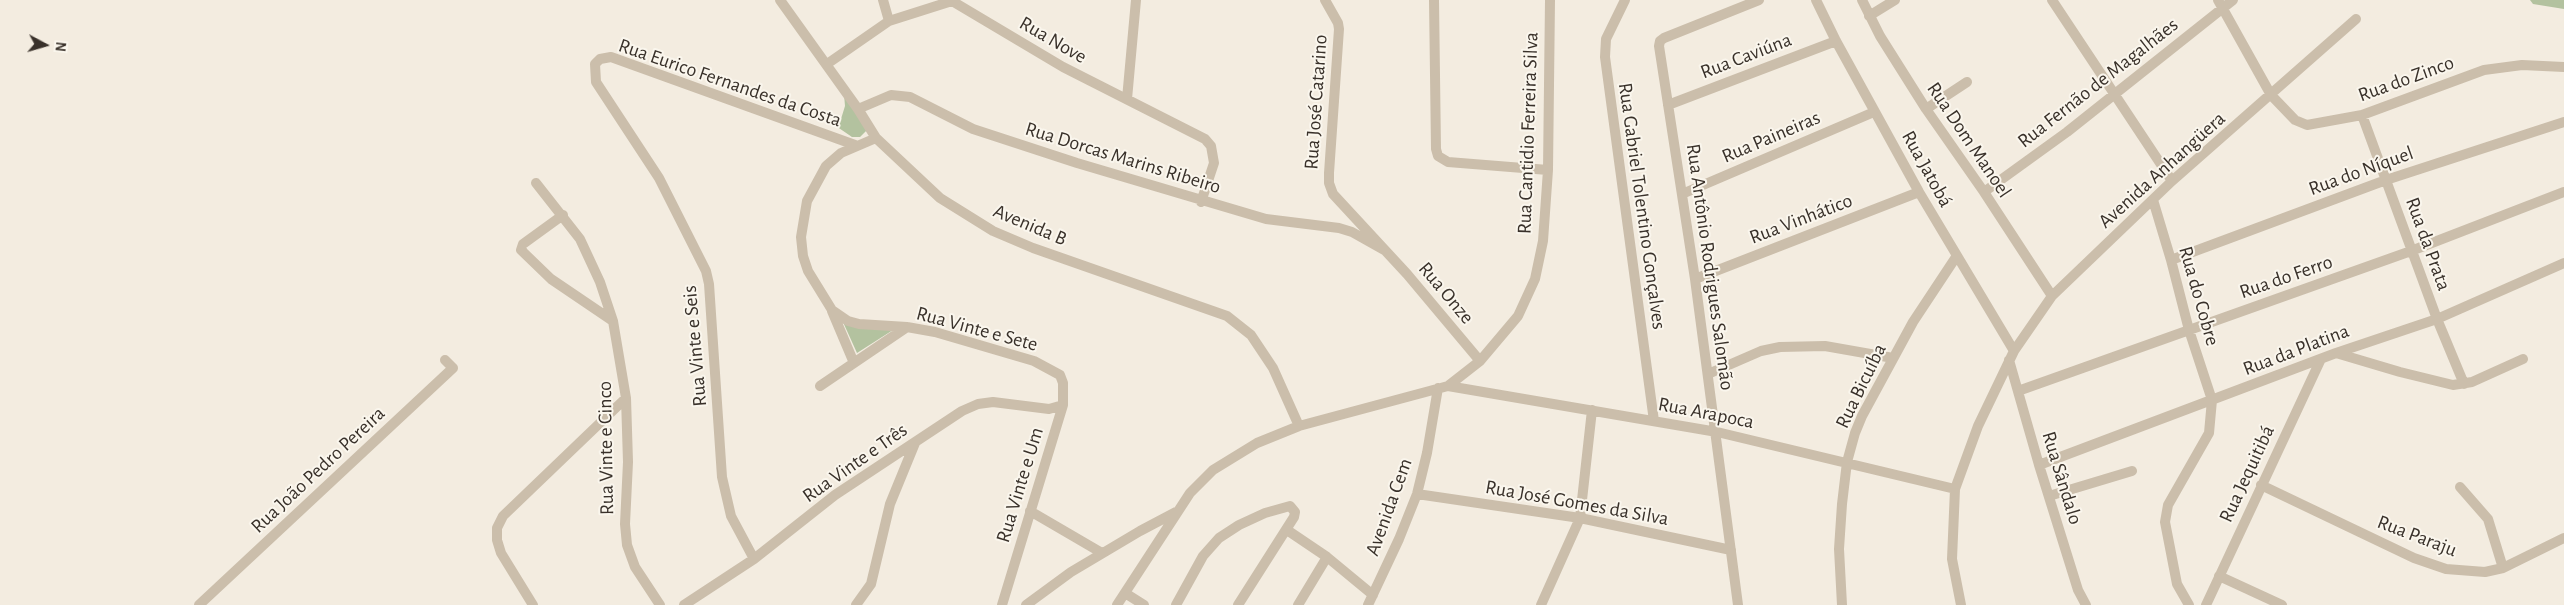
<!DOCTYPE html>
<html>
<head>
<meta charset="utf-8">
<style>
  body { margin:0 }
  #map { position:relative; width:2564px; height:605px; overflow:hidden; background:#f3ece0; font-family:"Alegreya Sans",sans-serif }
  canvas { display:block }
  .north { position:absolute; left:20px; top:20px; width:50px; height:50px; -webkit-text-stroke:4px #faf6ed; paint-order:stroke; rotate:96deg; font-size:14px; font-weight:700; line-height:20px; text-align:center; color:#39312a }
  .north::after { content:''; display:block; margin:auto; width:18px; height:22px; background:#39312a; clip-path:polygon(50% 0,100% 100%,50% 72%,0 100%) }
</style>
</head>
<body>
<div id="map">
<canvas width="2564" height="605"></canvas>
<div class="north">N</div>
</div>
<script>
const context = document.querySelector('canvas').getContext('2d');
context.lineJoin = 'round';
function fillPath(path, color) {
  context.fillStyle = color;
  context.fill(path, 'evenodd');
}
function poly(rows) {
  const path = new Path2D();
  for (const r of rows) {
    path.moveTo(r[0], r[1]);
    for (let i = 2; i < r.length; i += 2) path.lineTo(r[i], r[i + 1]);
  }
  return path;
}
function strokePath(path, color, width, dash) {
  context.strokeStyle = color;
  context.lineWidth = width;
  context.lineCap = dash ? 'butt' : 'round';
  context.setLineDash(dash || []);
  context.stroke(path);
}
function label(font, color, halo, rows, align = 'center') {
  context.font = font + ' "Alegreya Sans",sans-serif';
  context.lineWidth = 4;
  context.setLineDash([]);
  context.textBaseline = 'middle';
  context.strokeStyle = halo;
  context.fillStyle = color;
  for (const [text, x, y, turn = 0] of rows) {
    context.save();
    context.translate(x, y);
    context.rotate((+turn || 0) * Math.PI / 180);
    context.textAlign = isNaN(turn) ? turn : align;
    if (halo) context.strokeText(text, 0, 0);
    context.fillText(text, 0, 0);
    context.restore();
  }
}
fillPath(poly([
  [2530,0,2564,0,2564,9,2533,4],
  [844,94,867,130,860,137,852,137,833,124,841,119,845,106],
  [843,322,893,330,857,353]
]), '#b3c29f');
strokePath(poly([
  [780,0,858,109,876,138,940,198,993,231,1033,248,1227,316,1251,335,1273,368,1299,426],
  [883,0,889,21],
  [1325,0,1338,23,1339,29,1329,173,1329,183,1333,194,1407,274,1480,361],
  [1434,0,1436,149,1438,156,1448,162,1548,170],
  [1625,0,1606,39,1605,57,1654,421],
  [1816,0,1836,41,1919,192,2014,351],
  [1862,0,1880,36,1926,109,1984,192,2052,296],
  [2052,0,2172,181],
  [2218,0,2271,95,2295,120,2307,125,2362,115,2484,70,2522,65,2564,67],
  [1869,16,1895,0],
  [827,64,889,21,952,1,1063,67,1205,139,1211,146,1214,163,1201,202],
  [1127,99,1136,0],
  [1668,105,1836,41],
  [858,109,891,95,910,97,973,129,1077,163,1266,219,1339,228,1352,232,1384,250],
  [1926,109,1967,82],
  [2362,115,2437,319,2464,384],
  [876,138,841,153,826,166,807,201,801,237,803,256,808,271,832,310,848,321,859,324,907,327,935,332,1034,361,1060,375,1063,383,1063,405,1002,605],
  [536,183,580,239,600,282,613,321,626,398,628,462,625,524,627,545,635,567,660,605],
  [1984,192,2067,132,2233,0],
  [1682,194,1874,112],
  [2153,200,2171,260,2189,330,2212,400,2209,433,2168,505,2165,522,2177,584,2189,605],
  [563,215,523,244,521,250,551,279,613,321],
  [2171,260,2386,180,2564,122],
  [1695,279,1919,192],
  [832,311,854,363],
  [2336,353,2400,372,2453,385,2472,382,2523,359],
  [2009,360,2039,465,2078,590,2086,605],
  [1708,374,1761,351,1780,347,1825,346,1893,358],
  [820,386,907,327],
  [1448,386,1717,432,1955,489],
  [2018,391,2411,251,2564,192],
  [2039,465,2336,353,2437,319,2564,263],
  [2261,485,2414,558,2446,569,2485,572,2503,568,2564,538],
  [2460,487,2488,519,2503,568],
  [1417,494,1580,518,1731,550],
  [2049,496,2132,471],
  [1030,511,1102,553],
  [1287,530,1327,557,1373,595],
  [754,559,731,516,722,477,709,284,706,271,659,178,596,82,595,64,600,59,611,57,855,145],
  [2219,576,2282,605],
  [1125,593,1144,605],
  [199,605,453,368,445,360],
  [533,605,501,553,497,540,497,528,503,516,626,398],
  [684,605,754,559,835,495,962,411,978,404,993,402,1049,409,1063,405],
  [856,605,871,584,890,504,915,443],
  [1026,605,1071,572,1140,531,1176,512],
  [1117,605,1190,493,1213,470,1257,443,1299,426,1448,386,1480,361,1518,316,1535,279,1543,241,1548,170,1550,0],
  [1176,605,1203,556,1219,538,1239,525,1265,513,1290,506,1295,512,1294,517,1238,605],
  [1298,605,1327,557],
  [1368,605,1399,539,1417,494,1427,453,1438,388],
  [1541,605,1580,518,1592,410],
  [1738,605,1695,279,1659,46,1660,41,1664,38,1759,0],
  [1842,605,1839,549,1842,504,1847,462,1855,433,1862,416,1913,322,1956,257],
  [1961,605,1952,559,1955,489,1978,426,2014,351,2052,296,2172,181,2356,19],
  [2206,605,2321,359]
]), '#cbbeab', 10);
label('20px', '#39312a', '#faf6ed', [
  ["Rua Nove",1053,40,30],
  ["Rua Caviúna",1746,56,-21],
  ["Rua do Zinco",2406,79,-20],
  ["Rua Eurico Fernandes da Costa",730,83,19],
  ["Rua Fernão de Magalhães",2098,83,-38],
  ["Rua José Catarino",1316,102,-86],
  ["Rua Cantidio Ferreira Silva",1528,133,-88],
  ["Rua Paineiras",1771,137,-23],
  ["Rua Dom Manoel",1969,140,56],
  ["Rua Dorcas Marins Ribeiro",1123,158,17],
  ["Rua Jatobá",1927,169,61],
  ["Avenida Anhangüera",2162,170,-42],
  ["Rua do Níquel",2361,171,-20],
  ["Rua Gabriel Tolentino Gonçalves",1642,206,82],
  ["Rua Vinhático",1801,219,-21],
  ["Avenida B",1030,225,23],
  ["Rua da Prata",2428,244,70],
  ["Rua Antônio Rodrigues Salomão",1710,267,82],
  ["Rua do Ferro",2286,277,-19],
  ["Rua Onze",1446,293,50],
  ["Rua do Cobre",2199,296,74],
  ["Rua Vinte e Sete",977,329,15],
  ["Rua Vinte e Seis",695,346,-95],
  ["Rua da Platina",2296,350,-21],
  ["Rua Bicuíba",1861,386,-64],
  ["Rua Arapoca",1706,413,11],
  ["Rua Vinte e Cinco",606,448,-91],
  ["Rua Vinte e Três",855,463,-35],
  ["Rua João Pedro Pereira",318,470,-43],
  ["Rua Jequitibá",2247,474,-65],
  ["Rua Sândalo",2062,478,73],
  ["Rua Vinte e Um",1020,485,-73],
  ["Rua José Gomes da Silva",1577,503,10],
  ["Avenida Cem",1389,507,-70],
  ["Rua Paraju",2417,536,21]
]);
</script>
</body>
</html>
